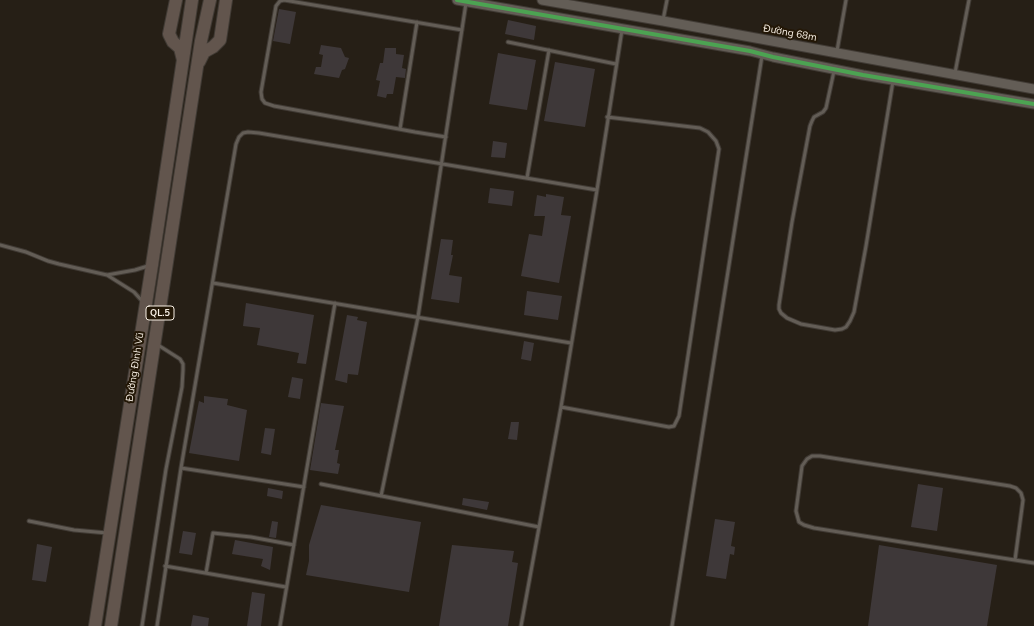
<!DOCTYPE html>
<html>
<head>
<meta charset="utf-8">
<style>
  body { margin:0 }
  canvas { display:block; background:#261f16 }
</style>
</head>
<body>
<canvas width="1034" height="626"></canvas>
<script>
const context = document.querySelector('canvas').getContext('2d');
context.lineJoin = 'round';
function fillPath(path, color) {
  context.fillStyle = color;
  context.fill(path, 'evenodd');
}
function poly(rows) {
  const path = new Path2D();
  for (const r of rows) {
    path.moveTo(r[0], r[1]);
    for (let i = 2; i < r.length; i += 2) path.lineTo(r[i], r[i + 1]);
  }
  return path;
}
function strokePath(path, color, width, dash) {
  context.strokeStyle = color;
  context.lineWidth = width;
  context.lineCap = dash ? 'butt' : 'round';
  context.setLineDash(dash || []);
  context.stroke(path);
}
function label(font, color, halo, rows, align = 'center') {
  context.font = font + ' Mulish,sans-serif';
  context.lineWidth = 4;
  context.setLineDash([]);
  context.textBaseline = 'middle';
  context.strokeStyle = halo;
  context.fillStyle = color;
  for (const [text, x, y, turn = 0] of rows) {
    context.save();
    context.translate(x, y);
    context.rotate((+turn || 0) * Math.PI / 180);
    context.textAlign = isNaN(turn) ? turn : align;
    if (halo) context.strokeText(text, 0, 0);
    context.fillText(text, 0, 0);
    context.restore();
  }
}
fillPath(poly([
  [279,9,296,12,290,44,273,41],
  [508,20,536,26,534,40,505,34],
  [321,45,341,48,345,57,349,58,345,69,342,70,339,78,314,74,316,67,321,67,323,55,319,54],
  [385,48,396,48,396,54,404,55,402,68,406,69,405,78,396,77,393,94,387,94,386,98,377,96,380,81,376,80,380,63,383,63],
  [498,53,536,60,527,110,489,104],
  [555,62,595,69,585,127,544,121],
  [493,141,507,143,505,158,491,157],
  [490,188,514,191,512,206,488,203],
  [546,194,564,197,561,215,571,216,559,283,521,276,529,234,542,236,545,216,534,216,537,195,546,197],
  [441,239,453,240,451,255,453,255,449,275,462,277,459,303,431,299],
  [527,291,562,296,558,320,524,315],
  [246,303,314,315,306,364,297,363,299,353,257,345,260,328,243,326],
  [347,315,358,317,357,320,367,322,358,375,348,374,347,383,335,380],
  [524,341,534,343,531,361,521,359],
  [292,377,303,379,300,399,288,397],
  [204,396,228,399,227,405,247,410,239,461,189,453,199,401,204,403],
  [321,403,344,406,335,450,339,450,337,463,340,464,338,474,310,470],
  [511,422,519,422,517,440,508,439],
  [265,428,275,429,271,455,261,453],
  [918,484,943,488,937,531,911,527],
  [268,488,283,491,282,499,267,496],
  [463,498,489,502,487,510,462,505],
  [321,505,421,522,409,592,306,575,309,561,309,545],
  [715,519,735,522,731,546,735,547,734,555,730,554,726,579,706,576],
  [272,521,278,522,276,538,269,537],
  [183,531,196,533,192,555,179,553],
  [235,540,273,547,270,570,261,566,263,559,232,554],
  [37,544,52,547,46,582,32,580],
  [452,545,514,551,512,562,518,563,508,626,439,626],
  [879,545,997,565,987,626,868,626],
  [252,592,265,594,261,626,247,626],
  [193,615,209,618,208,626,191,626]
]), '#3e3839');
const lane = poly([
  [663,20,667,0],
  [508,42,616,64],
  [837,51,846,0],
  [834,71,826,108,823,112,814,117,812,121,810,126,792,222,779,305,779,309,781,313,787,318,801,324,835,330,842,329,846,327,850,321,854,312,866,246,893,81],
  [955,73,969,0],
  [400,129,417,22],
  [446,137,415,132,274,106,265,103,262,99,261,92,276,6,280,1,284,0,462,30],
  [527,178,549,50],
  [0,245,26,252,48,261,59,264,107,275,135,270,148,266],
  [107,275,134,292,143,302],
  [213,283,571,343],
  [561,407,669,427,674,426,679,416,719,149,716,141,708,132,700,128,607,117],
  [181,468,304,487],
  [321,484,539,527],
  [381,496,418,317,466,3],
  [29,521,74,530,107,533],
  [1015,560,1023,500,1021,493,1016,488,1010,486,820,456,812,456,807,459,802,466,796,511,799,522,804,525,814,528,964,552,1034,563],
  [165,566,286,587],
  [206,573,213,533,251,537,294,545],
  [142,626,166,469,182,387,183,370,183,364,180,359,158,345],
  [157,626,181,468,236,144,239,137,243,133,248,132,259,133,597,190],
  [280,626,335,303],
  [521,626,561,407,597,190,622,30],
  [672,626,762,56]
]);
const secondary = poly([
  [457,0,750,51,773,57,863,75,1034,104],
  [542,0,663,21,1034,89]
]);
const highway = poly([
  [176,0,169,34,173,42,180,48,183,60],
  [199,62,204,52,213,47,220,40,226,0],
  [95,626,152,265,192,0],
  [111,626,201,41,210,0]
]);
strokePath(lane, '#413b35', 5);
strokePath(secondary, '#413b35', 11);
strokePath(highway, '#413b35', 14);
strokePath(lane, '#635d56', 3);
strokePath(secondary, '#635d56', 9);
strokePath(highway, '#62554d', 12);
strokePath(poly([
  [457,0,750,51,773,57,863,75,1034,104]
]), '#4ca352', 4);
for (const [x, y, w] of [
  [160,313,28]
]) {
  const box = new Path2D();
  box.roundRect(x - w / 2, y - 7, w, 14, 3);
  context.fillStyle = '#231706';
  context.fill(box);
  strokePath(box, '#f8f0e5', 1);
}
label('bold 9px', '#f8f0e5', null, [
  ["QL.5",160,313]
]);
label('10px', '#f8f0e5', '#231706', [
  ["Đường 68m",790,33,10],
  ["Đường Đình Vũ",135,367,-81]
]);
</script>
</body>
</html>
